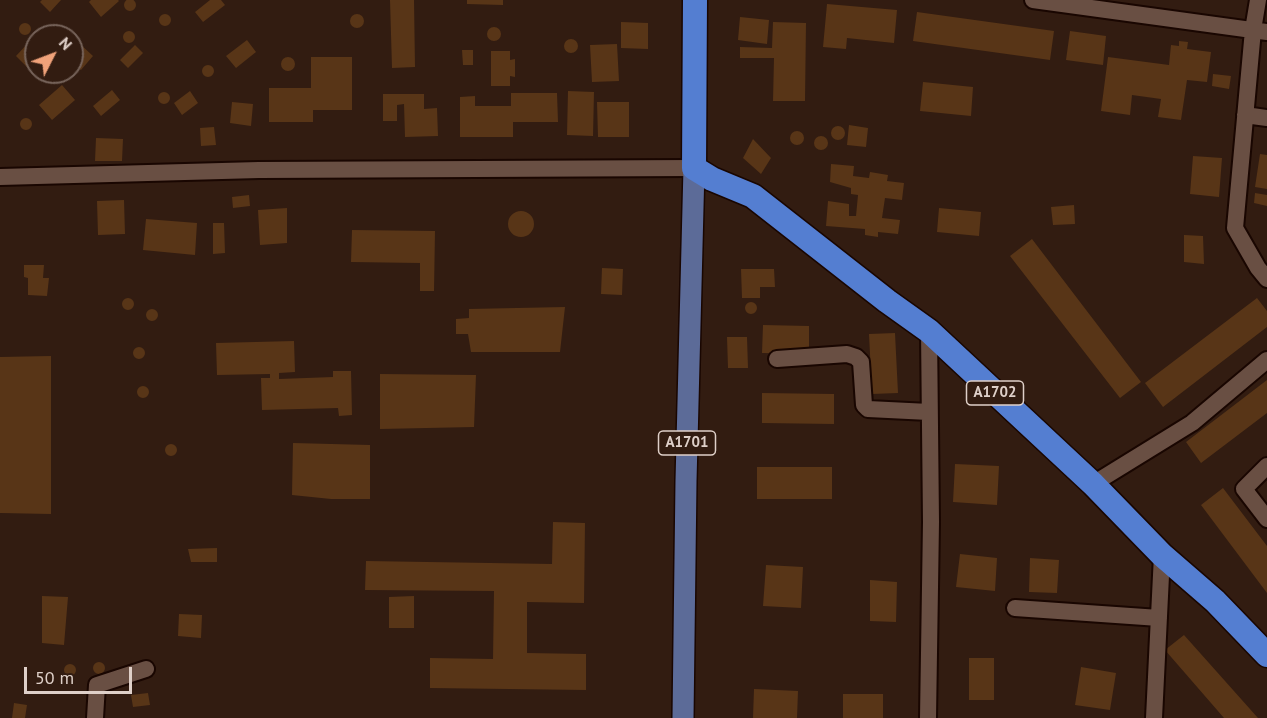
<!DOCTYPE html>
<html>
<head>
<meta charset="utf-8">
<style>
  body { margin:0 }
  #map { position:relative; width:1267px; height:718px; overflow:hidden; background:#321c11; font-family:"PT Sans",sans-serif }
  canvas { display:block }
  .north { position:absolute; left:24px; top:24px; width:60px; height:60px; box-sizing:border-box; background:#321c11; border:2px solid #77645b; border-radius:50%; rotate:48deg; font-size:16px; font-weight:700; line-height:24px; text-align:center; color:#dfd0c9 }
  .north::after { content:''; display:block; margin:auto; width:21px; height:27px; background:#f0a27a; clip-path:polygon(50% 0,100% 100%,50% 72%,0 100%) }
  .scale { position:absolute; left:24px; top:667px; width:108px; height:27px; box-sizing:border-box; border:3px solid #dfd0c9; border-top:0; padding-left:8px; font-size:18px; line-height:21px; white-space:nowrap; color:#dfd0c9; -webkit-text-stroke:4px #321c11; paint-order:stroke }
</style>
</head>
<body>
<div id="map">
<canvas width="1267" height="718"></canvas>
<div class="north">N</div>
<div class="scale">50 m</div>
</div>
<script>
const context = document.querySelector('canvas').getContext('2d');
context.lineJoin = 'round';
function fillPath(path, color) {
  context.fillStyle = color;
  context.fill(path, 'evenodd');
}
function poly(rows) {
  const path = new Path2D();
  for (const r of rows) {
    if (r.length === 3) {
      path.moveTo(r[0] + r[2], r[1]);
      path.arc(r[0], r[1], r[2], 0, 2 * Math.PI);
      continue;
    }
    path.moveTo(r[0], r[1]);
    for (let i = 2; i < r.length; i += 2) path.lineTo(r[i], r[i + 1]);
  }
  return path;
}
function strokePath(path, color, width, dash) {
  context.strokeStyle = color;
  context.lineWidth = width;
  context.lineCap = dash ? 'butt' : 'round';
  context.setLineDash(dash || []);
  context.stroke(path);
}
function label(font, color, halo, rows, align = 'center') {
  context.font = font + ' "PT Sans",sans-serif';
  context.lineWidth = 4.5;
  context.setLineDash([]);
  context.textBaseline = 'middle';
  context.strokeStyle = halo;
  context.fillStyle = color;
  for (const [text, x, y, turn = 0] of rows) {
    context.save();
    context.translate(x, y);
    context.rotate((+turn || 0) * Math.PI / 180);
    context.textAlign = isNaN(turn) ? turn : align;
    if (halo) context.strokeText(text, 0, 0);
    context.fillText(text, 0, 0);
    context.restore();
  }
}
fillPath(poly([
  [130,5,6],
  [42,0,61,0,50,12,40,2],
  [91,0,118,0,119,1,101,17,89,2],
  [210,0,221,0,225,5,203,22,195,12],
  [390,0,414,0,415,67,392,68],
  [467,0,503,0,503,5,467,4],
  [827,4,897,10,894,43,847,38,846,49,823,47],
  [917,12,1054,31,1050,60,913,41],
  [165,20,6],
  [357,21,7],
  [740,17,769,20,767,44,738,40],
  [621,22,648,23,648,49,621,48],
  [773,22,806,23,805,101,773,101,774,58,740,58,740,47,772,48],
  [25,29,6],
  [494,34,7],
  [129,37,6],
  [1070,31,1106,36,1103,65,1066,60],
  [571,46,7],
  [247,40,256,52,236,68,226,56],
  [30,41,36,47,36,61,29,69,16,56],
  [1179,41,1188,42,1187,49,1211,52,1207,82,1187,80,1181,120,1158,117,1161,99,1132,95,1130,115,1101,111,1108,57,1169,65,1171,45,1179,46],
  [80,44,93,56,81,70,72,62,72,53],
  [617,44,619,81,592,82,590,45],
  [135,45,143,53,128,68,120,60],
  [462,50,473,50,473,65,463,65],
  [491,51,510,51,510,60,515,59,515,77,510,76,510,86,491,86],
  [311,57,352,57,352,110,313,110,313,122,269,122,269,88,311,88],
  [288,64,7],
  [208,71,6],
  [1213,74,1231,76,1229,89,1212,86],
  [923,82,973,87,971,116,920,111],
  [62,85,75,100,52,120,39,105],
  [112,90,120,100,101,116,93,106],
  [190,91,198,103,182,115,174,103],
  [568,91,594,92,593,136,567,135],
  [164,98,6],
  [511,93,557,93,558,122,513,122,513,137,460,137,460,97,475,96,475,106,511,106],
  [383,94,424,94,424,109,437,108,438,136,405,137,404,104,397,105,397,121,383,121],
  [232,102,253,104,251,126,230,123],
  [597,102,629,102,629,137,598,137],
  [26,124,6],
  [849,125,868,128,866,147,847,145],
  [838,133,7],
  [214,127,216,145,201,146,200,128],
  [797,138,7],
  [821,143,7],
  [96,138,123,139,122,161,95,161],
  [753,139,771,158,761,174,743,158],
  [1260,154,1267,155,1267,189,1255,187],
  [1193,156,1222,158,1219,197,1190,194],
  [831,164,854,166,853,176,869,178,870,172,888,175,887,181,904,183,902,200,885,198,882,218,900,220,898,234,878,232,878,237,865,235,865,229,826,226,828,201,849,204,849,216,856,216,858,195,851,194,851,188,830,182],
  [1255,193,1267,195,1267,206,1254,203],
  [249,195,250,206,233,208,232,197],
  [124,200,125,234,98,235,97,201],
  [1074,205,1075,224,1053,225,1051,207],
  [287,208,287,243,260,245,258,210],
  [939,208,981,212,979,236,937,232],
  [521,224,13],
  [146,219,197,223,195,255,143,250],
  [213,223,224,223,225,253,213,254],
  [352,230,435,231,434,291,420,291,420,263,351,262],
  [1184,235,1203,236,1204,264,1184,262],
  [1032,239,1141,382,1120,398,1010,256],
  [24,265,44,265,43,278,49,278,47,296,28,295,28,278,24,277],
  [602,268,623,269,622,295,601,294],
  [741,269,774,269,775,287,760,287,760,298,742,298],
  [128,304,6],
  [1257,298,1267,311,1267,327,1163,407,1145,383],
  [751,308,6],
  [565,307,560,352,471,352,468,334,456,334,456,319,469,318,469,309],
  [152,315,6],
  [763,325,809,326,809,354,762,353],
  [895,333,898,393,872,394,869,334],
  [727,337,747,337,748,368,728,368],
  [294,341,295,372,279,373,279,379,333,377,333,371,351,371,352,415,339,416,338,408,262,410,261,378,270,378,270,374,217,375,216,343],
  [139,353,6],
  [51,356,51,514,0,513,0,357],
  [380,374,476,375,474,427,380,429],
  [1267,380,1267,413,1201,463,1186,442],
  [143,392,6],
  [762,393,834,394,834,424,762,423],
  [293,443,370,445,370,499,331,499,292,495],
  [171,450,6],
  [955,464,999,466,997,505,953,502],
  [757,467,832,467,832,499,757,499],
  [1223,488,1267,546,1267,593,1201,505],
  [553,522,585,523,584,603,527,602,527,653,586,654,586,690,430,688,430,658,493,659,494,591,365,590,366,561,552,564],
  [217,548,217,562,191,562,188,549],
  [960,554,997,558,995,591,956,587],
  [1030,558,1059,560,1057,593,1029,592],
  [766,565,803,567,801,608,763,606],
  [870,580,897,582,896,622,870,621],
  [42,596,68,597,64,645,42,643],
  [414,596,414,628,389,628,389,597],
  [179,614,202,615,201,638,178,636],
  [1184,635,1258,718,1224,718,1165,650],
  [969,658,994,658,994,700,969,700],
  [99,668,6],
  [70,670,6],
  [1081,667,1116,673,1110,710,1075,705],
  [754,689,798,691,797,718,753,718],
  [148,693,150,705,133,707,131,695],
  [843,694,883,694,883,718,843,718],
  [14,703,27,705,25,718,12,718]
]), '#583517');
const minor = poly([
  [1033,0,1267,32],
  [1258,0,1253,30,1235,228,1258,268,1267,279],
  [1245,115,1267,118],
  [0,177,259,170,694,168],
  [777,359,847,354,856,357,861,362,864,405,868,409,929,412],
  [1267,466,1244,489,1267,519],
  [1093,484,1192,423,1267,360],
  [1015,608,1159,618],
  [95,718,97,685,146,669],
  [928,718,931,522,929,331],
  [1154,718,1162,555]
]);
const major = poly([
  [683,718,686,481,694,168]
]);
const highway = poly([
  [695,0,694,168,712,179,753,196,887,301,929,331,1093,484,1162,555,1215,601,1267,655]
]);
strokePath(minor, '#190601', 20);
strokePath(major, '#190601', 24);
strokePath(highway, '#190601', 27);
strokePath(minor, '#694f43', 16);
strokePath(major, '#5c6b98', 21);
strokePath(highway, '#547ed1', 24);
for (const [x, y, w] of [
  [995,393,57],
  [687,443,57]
]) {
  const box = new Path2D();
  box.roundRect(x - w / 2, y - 12, w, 24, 4.5);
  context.fillStyle = '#321c11';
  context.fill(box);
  strokePath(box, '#dfd0c9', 1.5);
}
label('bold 15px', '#dfd0c9', null, [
  ["A1702",995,393],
  ["A1701",687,443]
]);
</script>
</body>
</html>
